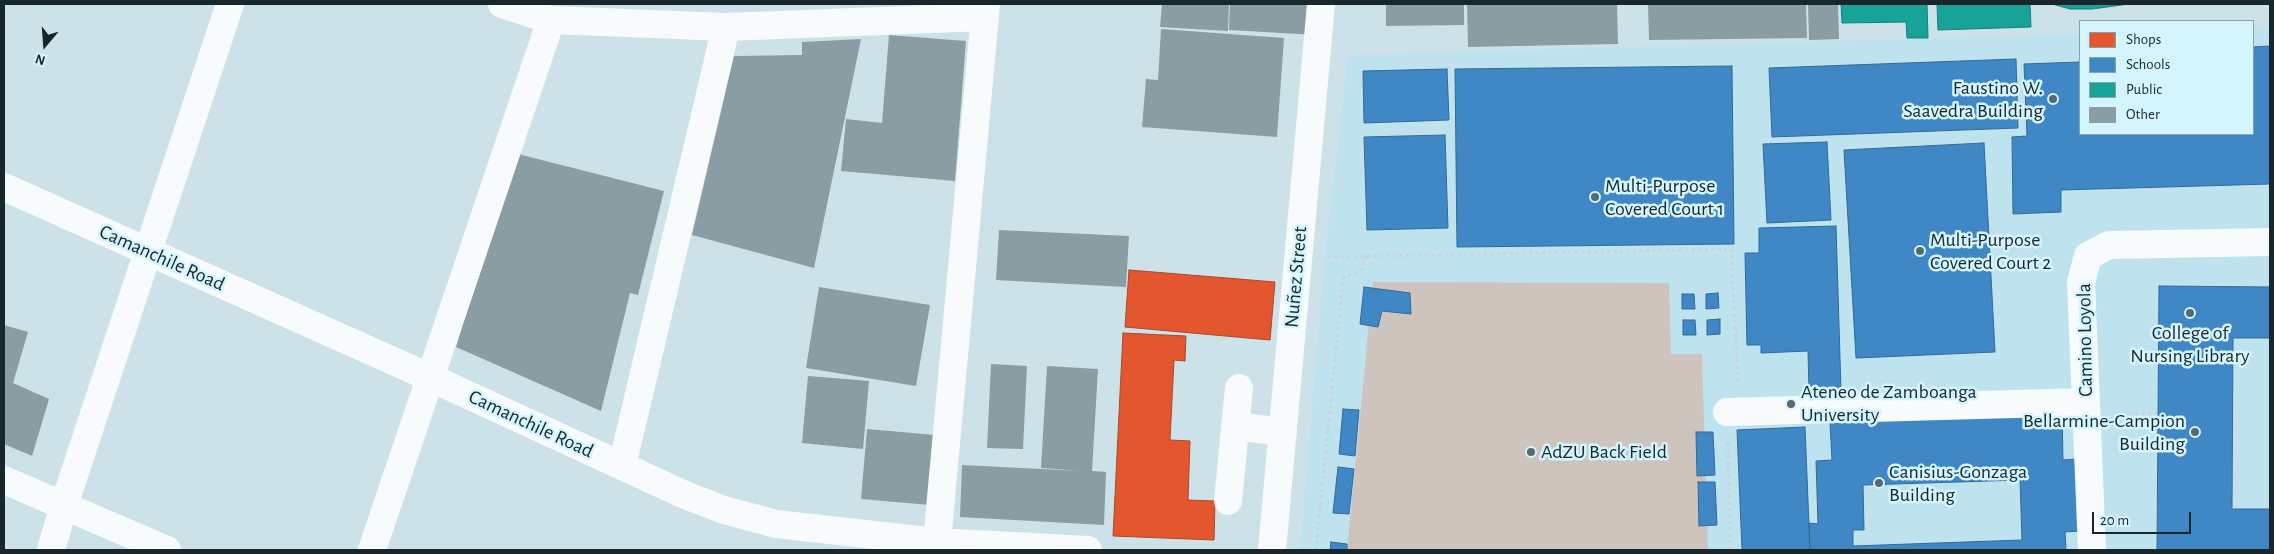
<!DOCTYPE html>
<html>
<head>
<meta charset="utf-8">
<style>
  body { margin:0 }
  #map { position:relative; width:2274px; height:554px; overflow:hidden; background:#cce2e8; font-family:"Alegreya Sans",sans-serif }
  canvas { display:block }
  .frame { position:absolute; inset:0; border:5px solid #18272c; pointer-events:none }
  .legend { position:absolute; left:2079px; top:20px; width:175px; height:115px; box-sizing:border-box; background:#d4f4fe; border:1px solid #89a2aa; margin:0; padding:6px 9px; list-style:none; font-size:15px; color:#18272c }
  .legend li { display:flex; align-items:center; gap:10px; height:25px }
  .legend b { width:25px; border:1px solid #89a2aa }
  .north { position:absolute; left:20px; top:20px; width:50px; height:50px; -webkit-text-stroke:4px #d4f4fe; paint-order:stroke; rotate:198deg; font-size:14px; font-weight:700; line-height:20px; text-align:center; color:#18272c }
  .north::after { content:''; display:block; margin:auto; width:18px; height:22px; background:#18272c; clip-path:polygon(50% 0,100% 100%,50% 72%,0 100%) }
  .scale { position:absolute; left:2092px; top:512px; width:99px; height:22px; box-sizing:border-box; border:2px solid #18272c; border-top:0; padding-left:6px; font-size:15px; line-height:18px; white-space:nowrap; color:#18272c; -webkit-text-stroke:4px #d4f4fe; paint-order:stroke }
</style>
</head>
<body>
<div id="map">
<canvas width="2274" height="554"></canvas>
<div class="frame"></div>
<ul class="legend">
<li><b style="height:14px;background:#e4572e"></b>Shops</li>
<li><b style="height:14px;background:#3f88c5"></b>Schools</li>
<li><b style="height:14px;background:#17a398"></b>Public</li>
<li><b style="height:14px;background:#8a9da3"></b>Other</li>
</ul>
<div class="north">N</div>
<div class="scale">20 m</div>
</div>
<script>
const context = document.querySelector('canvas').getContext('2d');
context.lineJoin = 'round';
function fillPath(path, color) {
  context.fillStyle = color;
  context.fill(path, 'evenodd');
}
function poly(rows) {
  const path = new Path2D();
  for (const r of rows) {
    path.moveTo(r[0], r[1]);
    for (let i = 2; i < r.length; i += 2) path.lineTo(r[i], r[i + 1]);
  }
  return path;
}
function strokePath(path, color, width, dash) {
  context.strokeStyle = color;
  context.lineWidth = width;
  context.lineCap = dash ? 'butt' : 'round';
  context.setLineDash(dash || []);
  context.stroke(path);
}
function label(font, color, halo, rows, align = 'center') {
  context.font = font + ' "Alegreya Sans",sans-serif';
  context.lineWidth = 5;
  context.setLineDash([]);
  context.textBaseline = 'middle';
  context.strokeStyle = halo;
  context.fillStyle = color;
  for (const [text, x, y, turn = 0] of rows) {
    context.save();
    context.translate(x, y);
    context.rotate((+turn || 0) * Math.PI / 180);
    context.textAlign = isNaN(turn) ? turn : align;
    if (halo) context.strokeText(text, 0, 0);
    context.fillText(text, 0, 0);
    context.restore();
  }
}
fillPath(poly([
  [2270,28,2270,550,1300,550,1325,257,1348,55,2080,34,2080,134,2253,134,2253,29]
]), '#bee2ee');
fillPath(poly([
  [1373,282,1669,283,1671,354,1702,354,1708,550,1347,550]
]), '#cdc4be');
const shops = poly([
  [1129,270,1275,282,1270,340,1125,327,1129,270],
  [1123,333,1186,336,1185,361,1174,360,1170,440,1190,441,1188,500,1215,501,1214,540,1113,536,1123,333]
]);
fillPath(shops, '#e4572e');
strokePath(shops, '#a7492d', 1);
const schools = poly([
  [2270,46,2270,184,2061,190,2061,212,2013,214,2012,137,2027,136,2024,64,2080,62,2080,134,2253,134,2253,47,2270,46],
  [2016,59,2018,128,1772,137,1769,68,2016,59],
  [1732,66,1734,244,1457,247,1455,69,1732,66],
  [1447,69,1449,120,1364,123,1363,71,1447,69],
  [1445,135,1448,228,1367,230,1364,137,1445,135],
  [1827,142,1831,220,1767,223,1763,144,1827,142],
  [1984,143,1995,352,1856,358,1844,150,1984,143],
  [1836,226,1841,391,1809,392,1808,351,1761,353,1761,345,1747,345,1745,253,1759,253,1759,228,1836,226],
  [2159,286,2270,287,2270,338,2233,338,2232,509,2270,509,2270,550,2157,550,2159,286],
  [1364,287,1410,293,1411,314,1382,311,1378,327,1360,324,1364,287],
  [1718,293,1719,308,1706,309,1706,294,1718,293],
  [1682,294,1694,294,1695,309,1682,309,1682,294],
  [1720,319,1720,334,1707,335,1707,320,1720,319],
  [1683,320,1695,320,1696,335,1683,335,1683,320],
  [1343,409,1359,410,1355,456,1339,454,1343,409],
  [2062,412,2063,460,2077,459,2079,531,2065,532,2066,550,1810,550,1809,523,1818,524,1816,461,1832,460,1830,422,2062,412],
  [2020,480,2022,540,1853,546,1853,530,1864,530,1863,485,2020,480],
  [1805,427,1810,550,1742,550,1737,430,1805,427],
  [1696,432,1713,432,1715,475,1697,476,1696,432],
  [1338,467,1354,469,1349,514,1333,513,1338,467],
  [1698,482,1715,482,1717,525,1699,526,1698,482],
  [1331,542,1347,544,1347,550,1330,550,1331,542]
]);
fillPath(schools, '#3f88c5');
strokePath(schools, '#336b97', 1);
const public = poly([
  [1841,4,1927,4,1928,38,1907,38,1906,22,1842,23,1841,4],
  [1937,4,2030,4,2031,27,1938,30,1937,4],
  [2052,4,2129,4,2092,9,2070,9,2052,4]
]);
fillPath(public, '#17a398');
strokePath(public, '#177e78', 1);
fillPath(poly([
  [1162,4,1229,4,1228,31,1160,27],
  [1230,4,1318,4,1316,35,1229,30],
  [1386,4,1464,4,1464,25,1386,26],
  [1467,4,1617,4,1618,44,1468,47],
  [1648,4,1806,4,1807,38,1649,40],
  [1808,4,1838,4,1839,39,1809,40],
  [1161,29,1284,38,1277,137,1142,127,1146,79,1158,80],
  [889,35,966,41,955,181,841,171,846,119,882,123],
  [861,39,814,268,692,235,734,56,802,55,802,42],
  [514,153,664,191,638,295,630,293,601,411,456,347],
  [999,230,1129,236,1126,287,996,280],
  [819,287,930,305,916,386,806,368],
  [4,325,28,332,13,383,49,399,32,456,4,444],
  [991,364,1027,366,1023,449,987,448],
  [1047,366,1098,369,1092,471,1106,472,1104,525,960,517,962,465,1081,471,1041,468],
  [808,376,869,381,863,449,802,443],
  [867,429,935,435,930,505,861,499]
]), '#8a9da3');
strokePath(poly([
  [1328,257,1731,249,1738,382],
  [2116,414,2157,413],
  [1728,443,1730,550],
  [2119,450,2158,449],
  [1316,550,1343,278,1361,270,1366,256]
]), '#cbd2d4', 3, [2.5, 4]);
strokePath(poly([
  [502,4,551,20,726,27,985,17],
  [4,187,429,377,685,495,724,510,776,524,937,542,1088,550],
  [1727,412,2086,402],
  [1235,426,1283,432],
  [622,466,726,27],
  [4,480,167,550],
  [1228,501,1239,388],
  [937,542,986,4],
  [51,550,64,505,230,4],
  [372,550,551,20],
  [2092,550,2081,282,2088,256,2109,245,2270,242]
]), '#f7fbfc', 28);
strokePath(poly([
  [1272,550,1321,4]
]), '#f7fbfc', 28);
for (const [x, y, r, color] of [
  [2053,99,5,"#57686e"],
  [1595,197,5,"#57686e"],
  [1920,251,5,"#57686e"],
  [2190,313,5,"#57686e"],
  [1791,404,5,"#57686e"],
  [2195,432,5,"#57686e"],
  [1531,452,5,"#57686e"],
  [1879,483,5,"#57686e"]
]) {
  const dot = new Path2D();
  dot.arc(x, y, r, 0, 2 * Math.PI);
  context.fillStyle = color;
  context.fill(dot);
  strokePath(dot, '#d4f4fe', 2);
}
label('20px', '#18272c', '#d4f4fe', [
  ["Faustino W.",2043,88,"right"],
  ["Saavedra Building",2043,111,"right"],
  ["Multi-Purpose",1605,186],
  ["Covered Court 1",1605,209],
  ["Multi-Purpose",1930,240],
  ["Covered Court 2",1930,263],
  ["College of",2190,333,"center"],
  ["Nursing Library",2190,356,"center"],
  ["Ateneo de Zamboanga",1801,392],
  ["University",1801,415],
  ["Bellarmine-Campion",2185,421,"right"],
  ["Building",2185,444,"right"],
  ["AdZU Back Field",1541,452],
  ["Canisius-Gonzaga",1889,472],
  ["Building",1889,495]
], 'left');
label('20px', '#18272c', '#d4f4fe', [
  ["Camanchile Road",162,258,24],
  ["Nuñez Street",1296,277,-85],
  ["Camino Loyola",2085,340,-91],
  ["Camanchile Road",531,424,25]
]);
</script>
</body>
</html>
